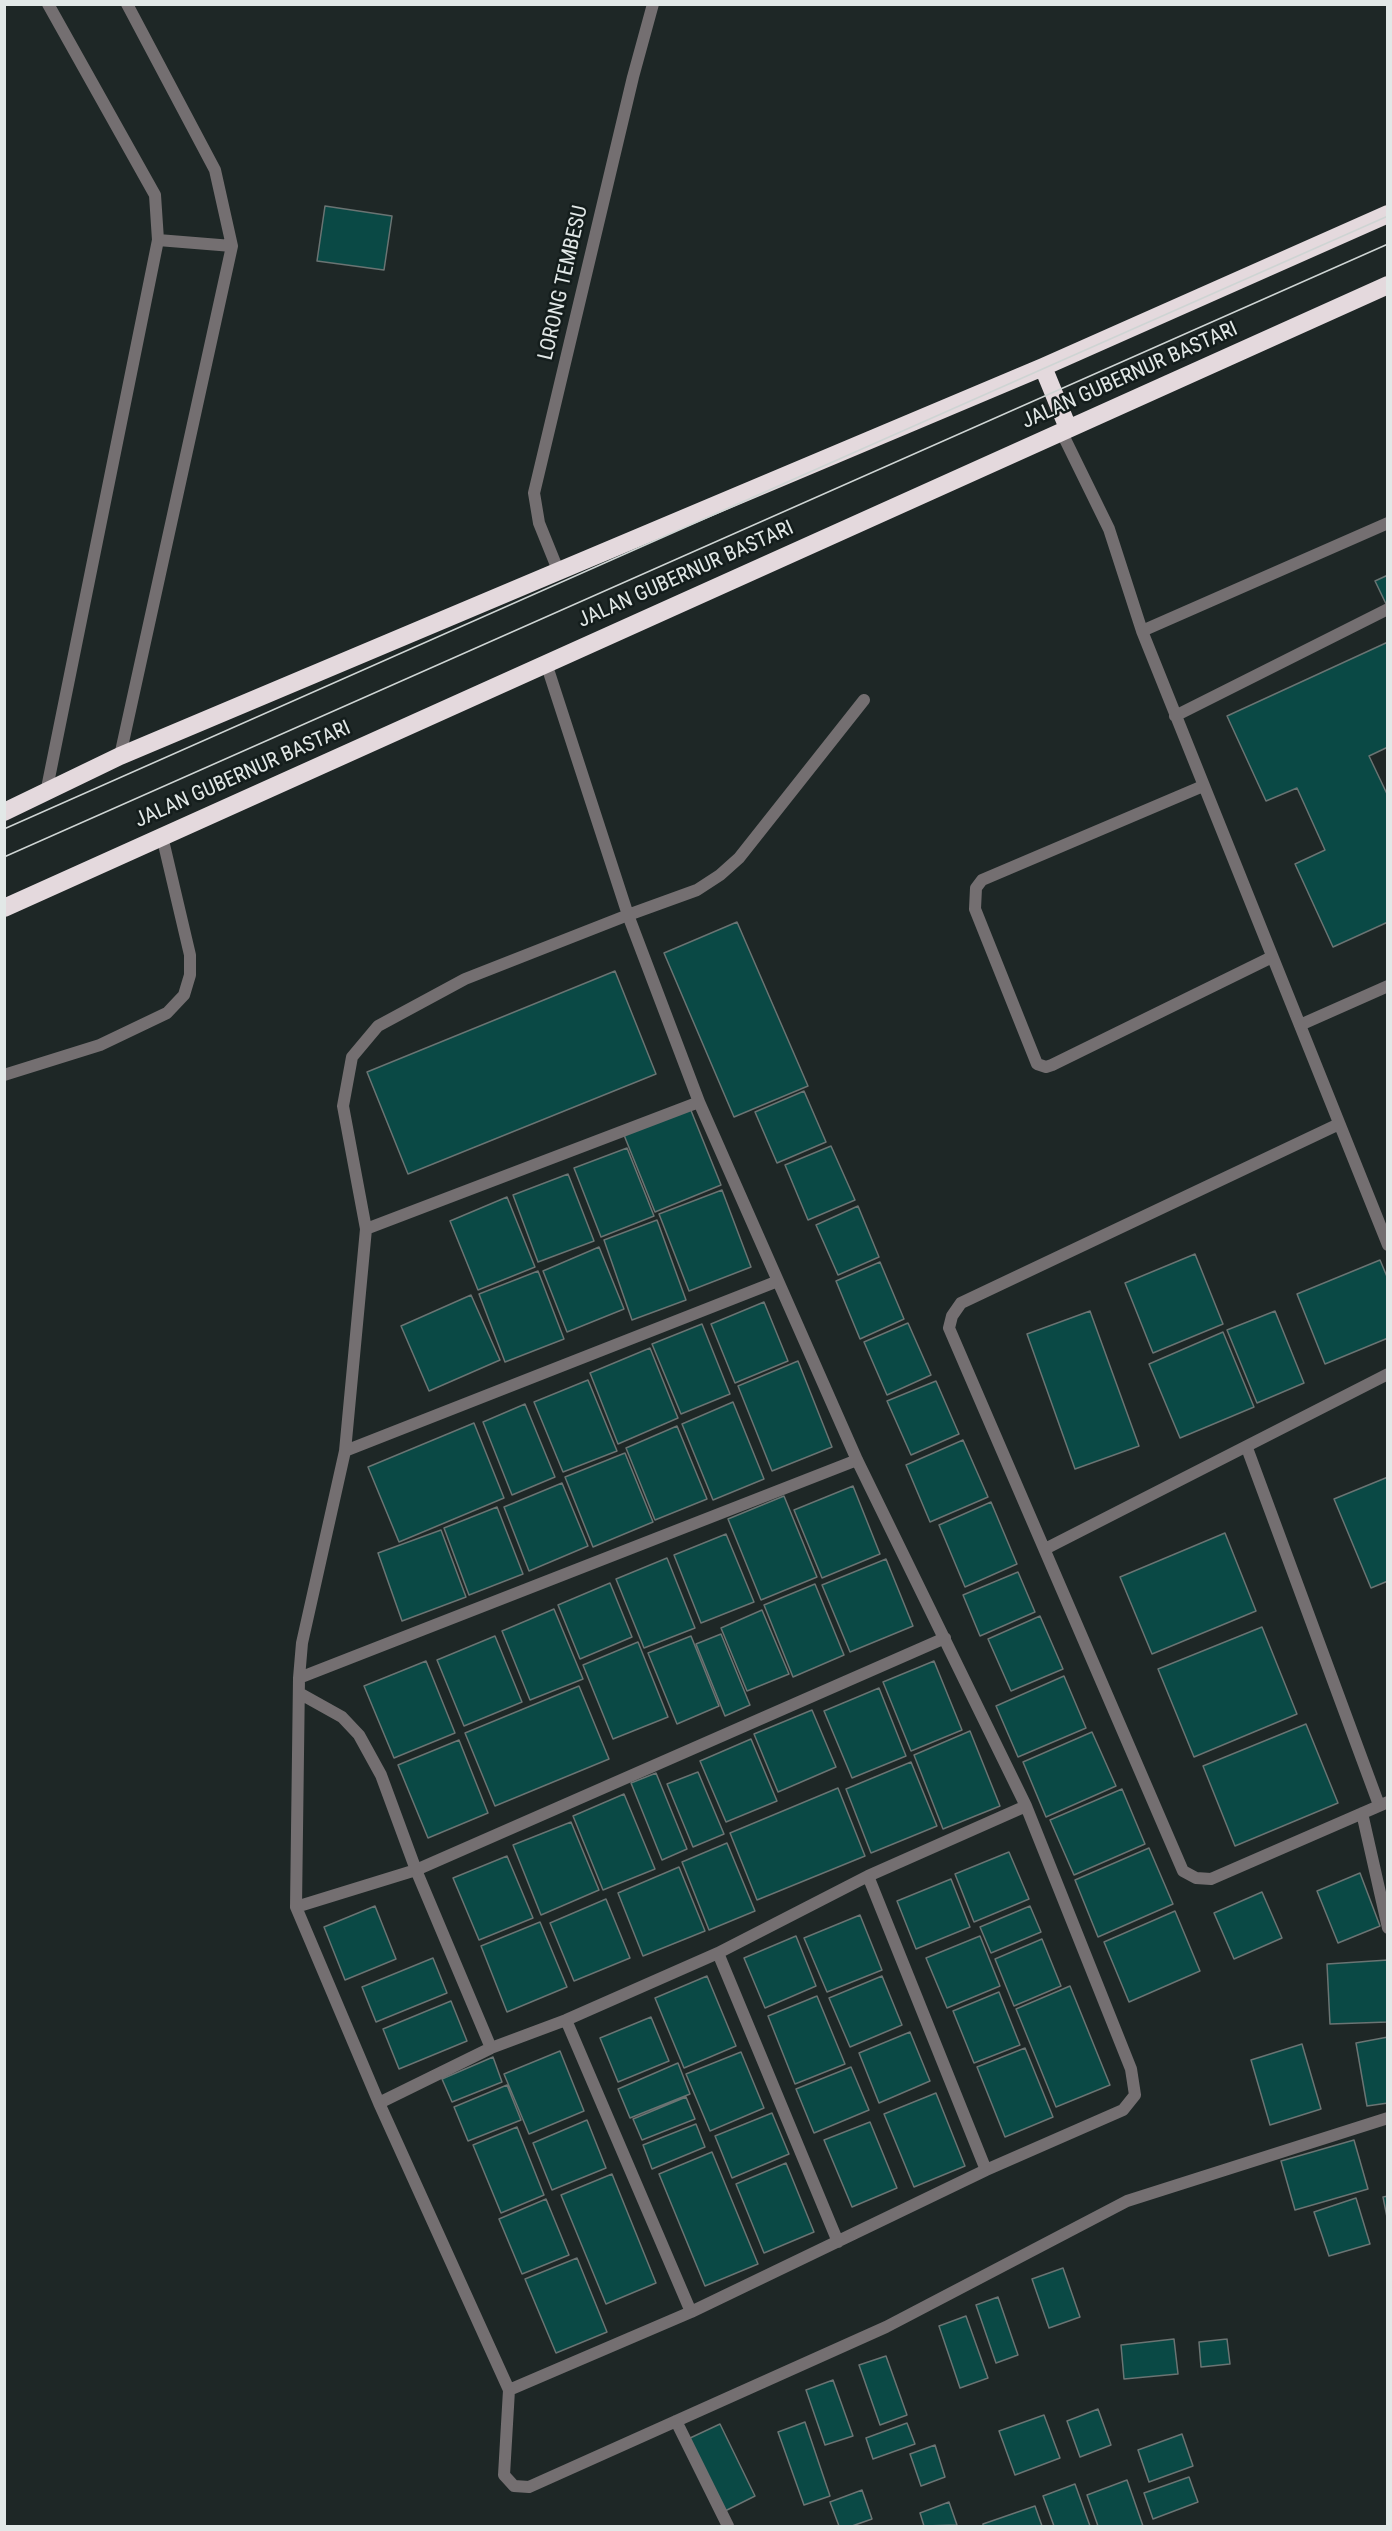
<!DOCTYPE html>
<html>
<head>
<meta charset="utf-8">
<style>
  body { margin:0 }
  #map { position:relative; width:1392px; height:2531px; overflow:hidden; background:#1e2726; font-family:"Roboto Condensed",sans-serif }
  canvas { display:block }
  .frame { position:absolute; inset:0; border:6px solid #e2e8e7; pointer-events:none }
</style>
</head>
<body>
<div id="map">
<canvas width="1392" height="2531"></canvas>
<div class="frame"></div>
</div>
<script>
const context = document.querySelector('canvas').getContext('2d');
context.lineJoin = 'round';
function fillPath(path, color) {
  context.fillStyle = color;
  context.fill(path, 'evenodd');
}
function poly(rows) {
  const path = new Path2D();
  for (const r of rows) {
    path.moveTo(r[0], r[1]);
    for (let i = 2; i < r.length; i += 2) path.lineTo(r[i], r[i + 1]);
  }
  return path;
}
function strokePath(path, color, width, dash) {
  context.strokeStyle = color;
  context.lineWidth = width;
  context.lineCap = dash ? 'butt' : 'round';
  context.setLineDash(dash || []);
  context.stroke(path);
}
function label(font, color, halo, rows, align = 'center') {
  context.font = font + ' "Roboto Condensed",sans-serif';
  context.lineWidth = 5;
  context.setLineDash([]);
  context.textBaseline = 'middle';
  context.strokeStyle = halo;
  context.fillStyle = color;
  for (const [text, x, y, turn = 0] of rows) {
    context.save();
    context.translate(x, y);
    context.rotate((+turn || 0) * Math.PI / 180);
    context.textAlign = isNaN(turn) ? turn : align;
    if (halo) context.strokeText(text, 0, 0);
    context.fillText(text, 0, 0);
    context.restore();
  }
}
const building = poly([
  [325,206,392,216,384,270,317,261,325,206],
  [1388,575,1388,608,1375,581,1388,575],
  [1388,642,1388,747,1369,756,1388,796,1388,922,1333,947,1295,864,1325,850,1297,788,1266,801,1227,716,1388,642],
  [737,922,808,1086,734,1117,664,953,737,922],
  [615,971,656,1074,408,1174,367,1072,615,971],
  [804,1091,826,1142,777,1163,755,1112,804,1091],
  [690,1108,721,1185,655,1212,624,1135,690,1108],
  [831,1146,855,1200,808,1220,785,1165,831,1146],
  [627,1148,654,1216,601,1237,574,1168,627,1148],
  [568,1174,594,1241,538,1262,513,1195,568,1174],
  [722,1190,751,1267,689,1291,659,1214,722,1190],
  [507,1197,535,1267,478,1290,450,1221,507,1197],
  [858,1206,879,1257,838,1275,816,1225,858,1206],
  [657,1220,686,1300,632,1320,604,1240,657,1220],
  [599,1247,624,1309,567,1332,543,1271,599,1247],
  [1195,1254,1223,1324,1153,1353,1125,1283,1195,1254],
  [1380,1260,1388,1279,1388,1338,1325,1364,1297,1294,1380,1260],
  [880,1262,904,1319,860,1339,836,1281,880,1262],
  [538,1271,564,1339,505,1362,479,1294,538,1271],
  [471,1295,500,1360,429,1391,401,1326,471,1295],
  [764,1302,788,1361,735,1383,711,1324,764,1302],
  [1090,1311,1139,1446,1075,1469,1027,1334,1090,1311],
  [1275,1311,1304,1383,1257,1403,1227,1330,1275,1311],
  [908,1323,931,1375,887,1395,864,1342,908,1323],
  [702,1324,730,1394,681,1414,652,1344,702,1324],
  [1223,1332,1254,1407,1180,1438,1149,1364,1223,1332],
  [650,1348,678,1418,618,1444,590,1373,650,1348],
  [798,1361,832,1447,772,1471,738,1386,798,1361],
  [588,1380,617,1451,563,1472,534,1402,588,1380],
  [936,1381,959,1434,911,1455,887,1401,936,1381],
  [733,1402,764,1479,713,1500,682,1424,733,1402],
  [525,1404,555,1477,512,1495,483,1422,525,1404],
  [474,1423,504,1498,399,1542,368,1467,474,1423],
  [677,1426,707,1499,655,1520,626,1448,677,1426],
  [963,1440,988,1497,930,1522,906,1465,963,1440],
  [625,1453,653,1522,593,1547,565,1477,625,1453],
  [1388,1477,1388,1581,1371,1588,1334,1499,1388,1477],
  [562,1483,588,1546,529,1571,504,1507,562,1483],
  [853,1486,880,1554,822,1578,794,1510,853,1486],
  [784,1496,817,1577,761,1600,728,1519,784,1496],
  [991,1502,1017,1564,965,1587,939,1525,991,1502],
  [497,1507,523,1574,469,1595,444,1528,497,1507],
  [441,1530,466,1597,402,1621,378,1553,441,1530],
  [1225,1533,1256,1611,1152,1654,1120,1577,1225,1533],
  [726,1534,754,1602,701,1623,674,1555,726,1534],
  [667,1558,695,1628,644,1648,616,1579,667,1558],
  [886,1559,913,1626,850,1652,822,1585,886,1559],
  [1018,1572,1035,1612,980,1636,963,1595,1018,1572],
  [610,1583,632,1637,580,1659,558,1605,610,1583],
  [815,1584,844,1655,793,1677,764,1605,815,1584],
  [554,1609,583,1679,530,1700,502,1631,554,1609],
  [762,1610,789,1674,747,1691,721,1628,762,1610],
  [1040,1616,1063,1669,1011,1691,988,1639,1040,1616],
  [1262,1627,1297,1714,1194,1757,1158,1669,1262,1627],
  [721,1634,750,1705,725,1716,696,1644,721,1634],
  [495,1636,522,1702,464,1726,437,1660,495,1636],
  [691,1636,719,1706,677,1724,648,1653,691,1636],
  [638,1642,668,1717,613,1739,583,1665,638,1642],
  [426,1661,455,1733,394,1758,364,1686,426,1661],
  [934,1661,962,1730,911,1751,883,1682,934,1661],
  [1064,1676,1086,1728,1018,1757,996,1706,1064,1676],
  [579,1686,609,1759,495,1806,465,1733,579,1686],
  [879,1688,906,1756,852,1778,824,1711,879,1688],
  [812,1710,836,1767,778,1792,754,1734,812,1710],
  [1306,1724,1338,1803,1235,1846,1203,1766,1306,1724],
  [970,1731,1000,1806,943,1829,914,1755,970,1731],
  [1092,1732,1116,1786,1046,1817,1023,1762,1092,1732],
  [751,1739,777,1801,726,1822,700,1761,751,1739],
  [459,1740,488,1813,428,1838,398,1765,459,1740],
  [911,1762,937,1826,871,1853,846,1789,911,1762],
  [698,1772,724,1834,693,1847,667,1784,698,1772],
  [656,1773,687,1849,662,1860,631,1783,656,1773],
  [838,1788,865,1856,757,1900,730,1833,838,1788],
  [1122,1789,1145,1844,1074,1875,1050,1820,1122,1789],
  [624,1794,655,1869,603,1890,573,1816,624,1794],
  [571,1822,599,1890,541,1915,513,1845,571,1822],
  [727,1843,755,1911,709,1930,682,1862,727,1843],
  [1149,1848,1173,1904,1098,1937,1075,1880,1149,1848],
  [1009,1852,1029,1899,974,1922,955,1874,1009,1852],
  [507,1856,533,1918,479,1940,453,1878,507,1856],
  [679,1867,705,1931,643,1956,618,1893,679,1867],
  [1360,1873,1380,1926,1338,1943,1317,1891,1360,1873],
  [951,1879,970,1927,916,1949,897,1901,951,1879],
  [1262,1892,1282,1938,1234,1959,1214,1913,1262,1892],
  [606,1899,630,1958,574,1981,550,1923,606,1899],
  [375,1906,396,1959,345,1980,324,1927,375,1906],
  [1030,1906,1041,1932,991,1953,980,1927,1030,1906],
  [1175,1911,1200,1971,1129,2002,1104,1942,1175,1911],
  [860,1915,882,1970,827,1992,804,1938,860,1915],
  [540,1922,567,1987,507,2012,481,1946,540,1922],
  [796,1936,816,1986,765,2008,744,1958,796,1936],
  [980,1936,1000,1986,947,2008,926,1958,980,1936],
  [1042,1939,1061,1986,1014,2006,995,1959,1042,1939],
  [433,1958,447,1993,376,2022,362,1987,433,1958],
  [1388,1960,1388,2022,1330,2024,1327,1964,1388,1960],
  [707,1976,736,2046,684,2068,655,1998,707,1976],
  [882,1976,902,2025,850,2047,829,1998,882,1976],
  [1070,1986,1110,2085,1056,2107,1016,2009,1070,1986],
  [999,1992,1020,2045,974,2063,953,2011,999,1992],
  [817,1996,845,2064,795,2084,768,2016,817,1996],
  [451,2001,467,2041,399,2069,383,2029,451,2001],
  [651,2017,669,2061,618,2082,600,2038,651,2017],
  [910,2032,930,2081,879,2103,859,2053,910,2032],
  [1388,2037,1388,2103,1367,2106,1356,2043,1388,2037],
  [1302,2044,1321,2109,1270,2125,1251,2060,1302,2044],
  [1025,2048,1053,2117,1005,2137,977,2067,1025,2048],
  [560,2051,584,2111,529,2134,504,2074,560,2051],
  [741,2052,764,2108,710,2131,686,2074,741,2052],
  [493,2057,502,2082,452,2102,442,2079,493,2057],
  [678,2063,690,2094,630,2118,618,2089,678,2063],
  [851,2067,869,2110,814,2133,796,2089,851,2067],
  [507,2085,521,2120,468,2141,454,2107,507,2085],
  [936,2093,965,2166,914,2187,884,2114,936,2093],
  [686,2097,695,2119,642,2140,633,2119,686,2097],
  [772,2113,789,2154,732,2178,715,2136,772,2113],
  [587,2120,606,2168,552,2190,533,2143,587,2120],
  [870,2122,897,2188,852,2207,824,2140,870,2122],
  [696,2124,705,2147,652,2169,643,2145,696,2124],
  [517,2127,544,2195,501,2213,473,2145,517,2127],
  [1354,2140,1368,2189,1295,2210,1281,2161,1354,2140],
  [712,2152,758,2264,705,2286,659,2174,712,2152],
  [786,2163,814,2232,764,2253,736,2184,786,2163],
  [612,2174,656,2283,606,2304,561,2195,612,2174],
  [1388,2196,1388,2222,1383,2197,1388,2196],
  [1356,2198,1370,2244,1329,2256,1314,2212,1356,2198],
  [546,2199,569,2255,522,2274,499,2219,546,2199],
  [577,2258,607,2332,556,2353,525,2279,577,2258],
  [1063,2268,1080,2317,1049,2328,1032,2279,1063,2268],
  [998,2297,1018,2355,996,2363,976,2305,998,2297],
  [966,2316,988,2378,960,2388,939,2326,966,2316],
  [1174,2339,1178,2374,1124,2379,1121,2345,1174,2339],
  [1227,2339,1230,2364,1201,2367,1199,2342,1227,2339],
  [886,2356,907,2415,880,2425,859,2365,886,2356],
  [833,2380,853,2436,825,2445,806,2390,833,2380],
  [1098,2409,1111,2445,1080,2457,1067,2421,1098,2409],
  [1044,2415,1060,2458,1015,2475,999,2431,1044,2415],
  [805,2422,830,2496,804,2505,778,2432,805,2422],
  [907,2423,915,2444,873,2459,866,2438,907,2423],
  [720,2424,755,2496,723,2512,688,2439,720,2424],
  [1182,2434,1193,2466,1149,2482,1138,2450,1182,2434],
  [935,2445,945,2477,921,2486,910,2454,935,2445],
  [1189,2477,1198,2502,1153,2519,1144,2493,1189,2477],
  [1127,2480,1143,2526,1098,2526,1087,2495,1127,2480],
  [1075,2484,1090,2526,1054,2526,1043,2496,1075,2484],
  [862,2490,872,2519,852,2526,839,2526,830,2502,862,2490],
  [949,2502,957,2525,924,2526,920,2513,949,2502],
  [1035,2506,1042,2526,983,2526,983,2524,1035,2506]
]);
fillPath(building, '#0a4945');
strokePath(building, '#6a7473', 1.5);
strokePath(poly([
  [1061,431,1109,529,1142,631,1388,1245],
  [1142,631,1388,523],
  [1175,716,1388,609],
  [1203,786,982,880,976,888,975,909,1037,1064,1046,1067,1052,1065,1272,957],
  [1300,1025,1388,986],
  [4,1075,100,1045,167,1013,184,995,190,975,190,955,162,836],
  [1339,1124,961,1303,952,1316,949,1328,1183,1871,1196,1878,1211,1879,1388,1802],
  [1247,1448,1379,1805],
  [1045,1549,1388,1374],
  [1362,1813,1388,1928]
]), '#746f71', 12);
strokePath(poly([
  [158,240,232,246],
  [558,570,539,523,534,493,633,77,653,4],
  [546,663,628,915,699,1102,857,1460,1026,1806,1131,2069,1135,2095,1123,2110,986,2170,691,2312,509,2390,379,2103,296,1907,299,1678,302,1643,345,1451,366,1229,343,1106,352,1057,378,1026,465,979,628,915,697,890,720,875,739,858,864,700],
  [120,756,232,246,215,170,127,4],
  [46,793,158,240,155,195,48,4],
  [366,1229,699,1102],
  [345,1451,778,1281],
  [299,1678,857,1460],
  [299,1693,342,1717,359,1735,381,1775,416,1870,491,2048],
  [868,1876,986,2170],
  [296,1907,416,1870,945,1638],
  [718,1953,838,2242],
  [566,2020,691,2312],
  [379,2103,491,2048,566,2020,718,1953,868,1876,1026,1806],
  [509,2390,504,2475,514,2486,529,2487,886,2327,1127,2201,1388,2118],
  [676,2421,728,2526]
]), '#746f71', 12);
strokePath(poly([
  [1043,367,1068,428],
  [4,812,120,756,1043,367,1388,214],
  [4,908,1388,285]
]), '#e4d9dd', 18);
strokePath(poly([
  [4,829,1388,216],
  [4,857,1388,244]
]), '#ced4d3', 1.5);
label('21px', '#e2e8e7', '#141d1c', [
  ["LORONG TEMBESU",564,283,-77],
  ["JALAN GUBERNUR BASTARI",1130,376,-24],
  ["JALAN GUBERNUR BASTARI",686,575,-24],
  ["JALAN GUBERNUR BASTARI",243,775,-24]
]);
</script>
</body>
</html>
